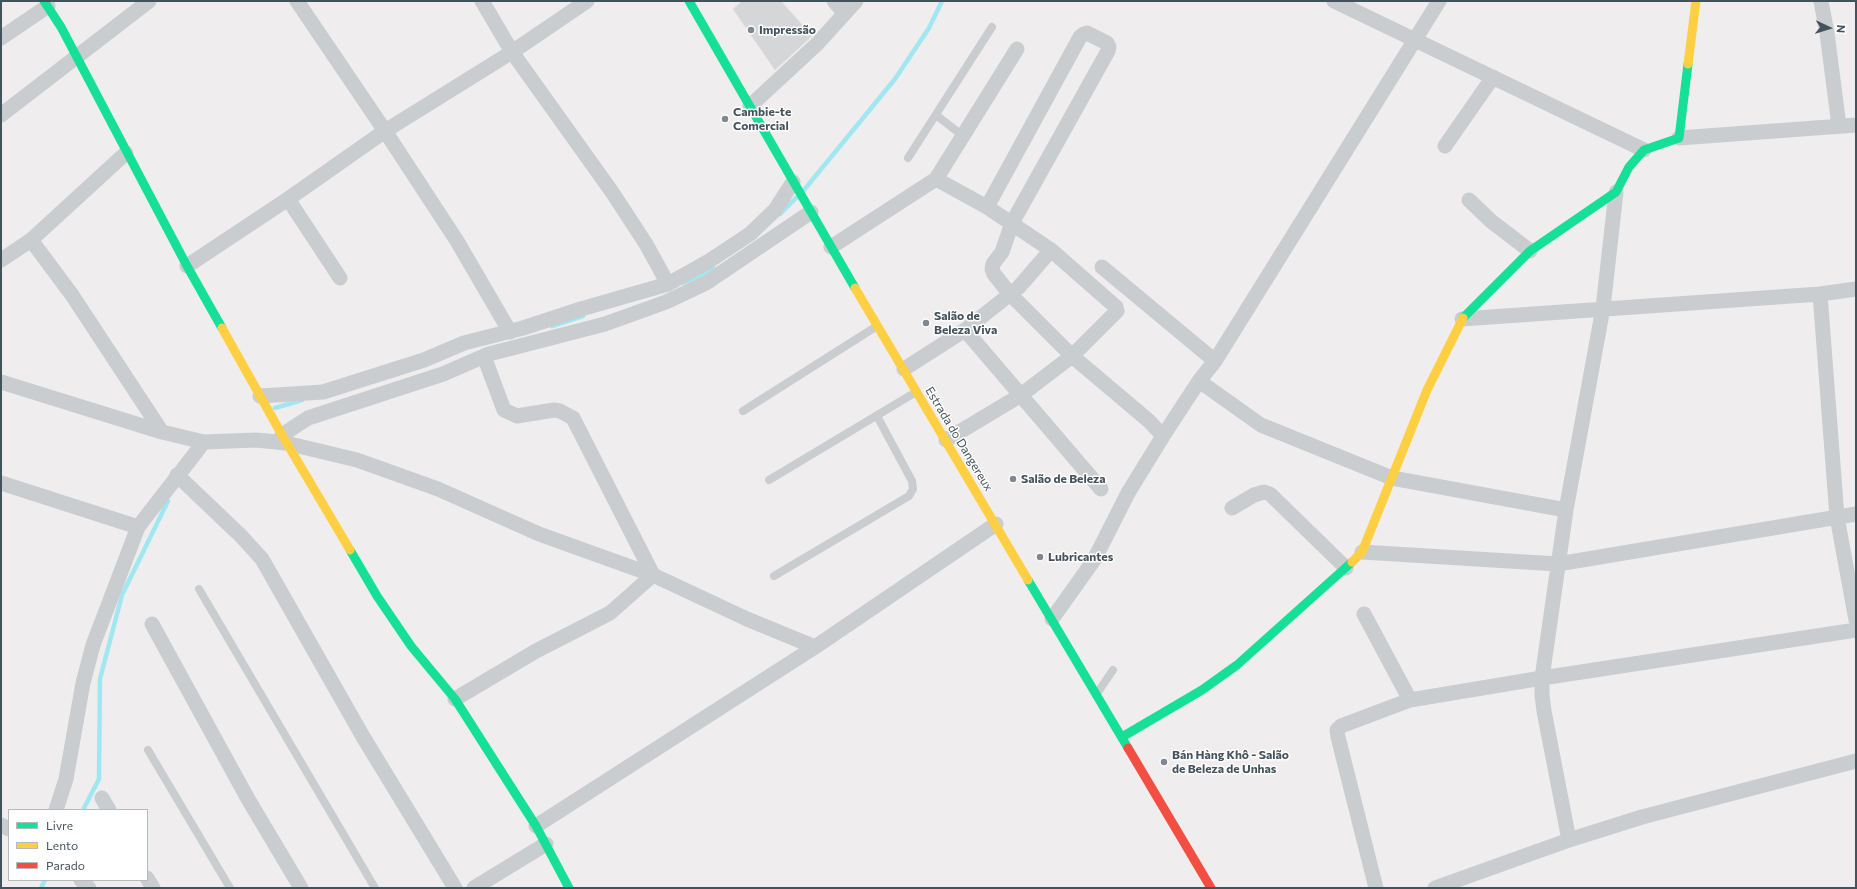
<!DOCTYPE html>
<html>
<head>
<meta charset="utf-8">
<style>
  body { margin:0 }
  #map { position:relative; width:1857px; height:889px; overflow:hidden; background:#efeded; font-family:Commissioner,sans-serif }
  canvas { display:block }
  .frame { position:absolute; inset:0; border:2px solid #43525b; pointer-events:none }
  .legend { position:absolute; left:8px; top:809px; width:140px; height:72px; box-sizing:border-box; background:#fff; border:1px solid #b4babd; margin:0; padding:5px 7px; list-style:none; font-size:12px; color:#43525b }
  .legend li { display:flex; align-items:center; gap:8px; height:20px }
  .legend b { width:20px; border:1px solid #b4babd }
  .north { position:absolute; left:1809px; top:8px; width:40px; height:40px; -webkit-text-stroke:3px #fff; paint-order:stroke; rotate:94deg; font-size:11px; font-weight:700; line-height:16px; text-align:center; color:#43525b }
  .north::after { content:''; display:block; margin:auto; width:14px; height:18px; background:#43525b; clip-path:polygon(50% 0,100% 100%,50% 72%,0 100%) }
</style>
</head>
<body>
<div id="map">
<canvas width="1857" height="889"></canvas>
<div class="frame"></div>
<ul class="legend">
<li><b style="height:5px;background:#16e098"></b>Livre</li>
<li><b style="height:5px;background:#ffcf43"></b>Lento</li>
<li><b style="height:5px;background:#f24e42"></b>Parado</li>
</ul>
<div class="north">N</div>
</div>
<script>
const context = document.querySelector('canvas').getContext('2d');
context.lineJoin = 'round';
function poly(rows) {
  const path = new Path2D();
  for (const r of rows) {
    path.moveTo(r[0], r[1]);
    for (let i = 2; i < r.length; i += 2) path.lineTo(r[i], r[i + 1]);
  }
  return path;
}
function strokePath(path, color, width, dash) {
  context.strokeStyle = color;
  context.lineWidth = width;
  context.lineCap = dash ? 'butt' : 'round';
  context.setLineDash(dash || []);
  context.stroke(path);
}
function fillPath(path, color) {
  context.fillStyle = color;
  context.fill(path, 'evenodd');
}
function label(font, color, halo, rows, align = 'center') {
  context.font = font + ' Commissioner,sans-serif';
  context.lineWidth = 3;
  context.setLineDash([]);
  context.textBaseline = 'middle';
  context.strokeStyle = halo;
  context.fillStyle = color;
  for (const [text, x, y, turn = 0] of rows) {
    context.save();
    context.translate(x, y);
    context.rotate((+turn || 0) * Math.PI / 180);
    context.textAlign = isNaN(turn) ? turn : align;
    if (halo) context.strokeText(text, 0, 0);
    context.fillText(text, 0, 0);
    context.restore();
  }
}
strokePath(poly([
  [804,190,895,79,929,28,942,1],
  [780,214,796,198],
  [683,283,697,277,713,267],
  [552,326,583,316],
  [275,408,302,400],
  [83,810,99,779,100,679,122,595,168,501],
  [41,888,45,880]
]), '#a0e7f1', 4.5);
const building = poly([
  [742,1,781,1,812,36,775,70,733,9,742,1]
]);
fillPath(building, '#d5d6d7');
strokePath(building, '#e0dfe0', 1);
strokePath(poly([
  [936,115,963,136],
  [908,158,992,27],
  [743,411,877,326],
  [769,480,916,392],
  [774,576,909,496,913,489,912,481,877,416],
  [199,589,375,888],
  [1098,692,1113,670],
  [148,750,230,888]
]), '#c9cdcf', 8);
strokePath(poly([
  [297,1,385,131,457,241,510,332],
  [482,1,512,52,612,192,646,244,668,284],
  [834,1,844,13],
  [1334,1,1644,150],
  [1821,1,1827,33,1839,126],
  [1,38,48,6],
  [750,106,817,44,856,1],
  [1,115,149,1],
  [1679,138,1856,125],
  [1445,146,1493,77],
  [936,179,987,207,1051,250,1116,307,1117,311,1072,356,1021,395,946,440],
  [288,199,340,278],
  [1469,200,1491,221,1530,251],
  [987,207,1080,37,1084,34,1087,33,1107,43,1109,47,1108,51,1012,223,1002,252,993,264,992,269,994,274,1009,293,1072,356,1149,421,1163,436],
  [31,240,72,295,162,432],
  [831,247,936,179,1017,49],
  [1,260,31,240,126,153],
  [187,266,288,199,385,131,512,52,587,1],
  [1102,267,1215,361],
  [1820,294,1837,517,1856,620],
  [1462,319,1820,294,1856,289],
  [965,330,1101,489],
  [904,369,965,330,1019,287,1051,250],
  [1199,381,1261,425,1392,478,1566,510],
  [1,382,162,432,204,442,256,440,286,443,357,460,438,489,539,534,653,575,747,619,815,647],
  [260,396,323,392,424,360,464,343,523,328,581,309,668,284,709,261,750,234,775,210,793,182],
  [282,435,308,418,443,374,489,354,605,324,666,302,706,283,811,212],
  [177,475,241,536,262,559,362,735,455,888],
  [1,483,138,527,204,442],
  [1232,508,1254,495,1264,492,1270,494,1346,568],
  [1362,552,1558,564,1856,514],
  [1364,614,1410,700],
  [1052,619,1094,560,1128,493,1163,436,1199,381,1215,361,1439,1],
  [152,624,248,799,301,888],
  [455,699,536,651,610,613,653,575,573,418,560,411,554,410,517,416,504,410,485,359,486,356],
  [102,798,109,810],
  [56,810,66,779,83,683,93,645,138,527],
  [1,825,9,829],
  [536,826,815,647,996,524],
  [1569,840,1544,711,1542,695,1542,678,1566,510,1603,308,1616,192],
  [147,878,153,888],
  [81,880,89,888],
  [474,888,546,844],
  [1376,888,1338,737,1337,730,1341,726,1410,700,1542,678,1856,630],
  [1435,888,1569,840,1642,817,1856,761]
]), '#c9cdcf', 15);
strokePath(poly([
  [44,1,61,27,187,266,222,328],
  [689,1,855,288],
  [1463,318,1530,251,1616,192,1629,167,1644,150,1679,138,1688,64],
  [350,550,377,596,411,646,455,699,536,826,569,888],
  [1028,580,1128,748],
  [1122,737,1202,690,1237,665,1352,562]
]), '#16e098', 9);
strokePath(poly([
  [1688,64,1696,1],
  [855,288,1028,580],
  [222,328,282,435,350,550],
  [1352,562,1362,552,1427,390,1463,318]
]), '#ffcf43', 9);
strokePath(poly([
  [1128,748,1211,888]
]), '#f24e42', 9);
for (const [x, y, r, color] of [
  [751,30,4,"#7f888e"],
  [725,119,4,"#7f888e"],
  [926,323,4,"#7f888e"],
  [1013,479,4,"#7f888e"],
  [1040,557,4,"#7f888e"],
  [1164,762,4,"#7f888e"]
]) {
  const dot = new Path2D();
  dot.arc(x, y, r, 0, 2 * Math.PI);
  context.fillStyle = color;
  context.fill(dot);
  strokePath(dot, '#fff', 1.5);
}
label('bold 12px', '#43525b', '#fff', [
  ["Impressão",759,30],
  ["Cambie-te",733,112],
  ["Comercial",733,126],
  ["Salão de",934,316],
  ["Beleza Viva",934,330],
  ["Salão de Beleza",1021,479],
  ["Lubricantes",1048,557],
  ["Bán Hàng Khô - Salão",1172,755],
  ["de Beleza de Unhas",1172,769]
], 'left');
label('12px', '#43525b', '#fff', [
  ["Estrada do Dangereux",959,439,59]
]);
</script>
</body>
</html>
